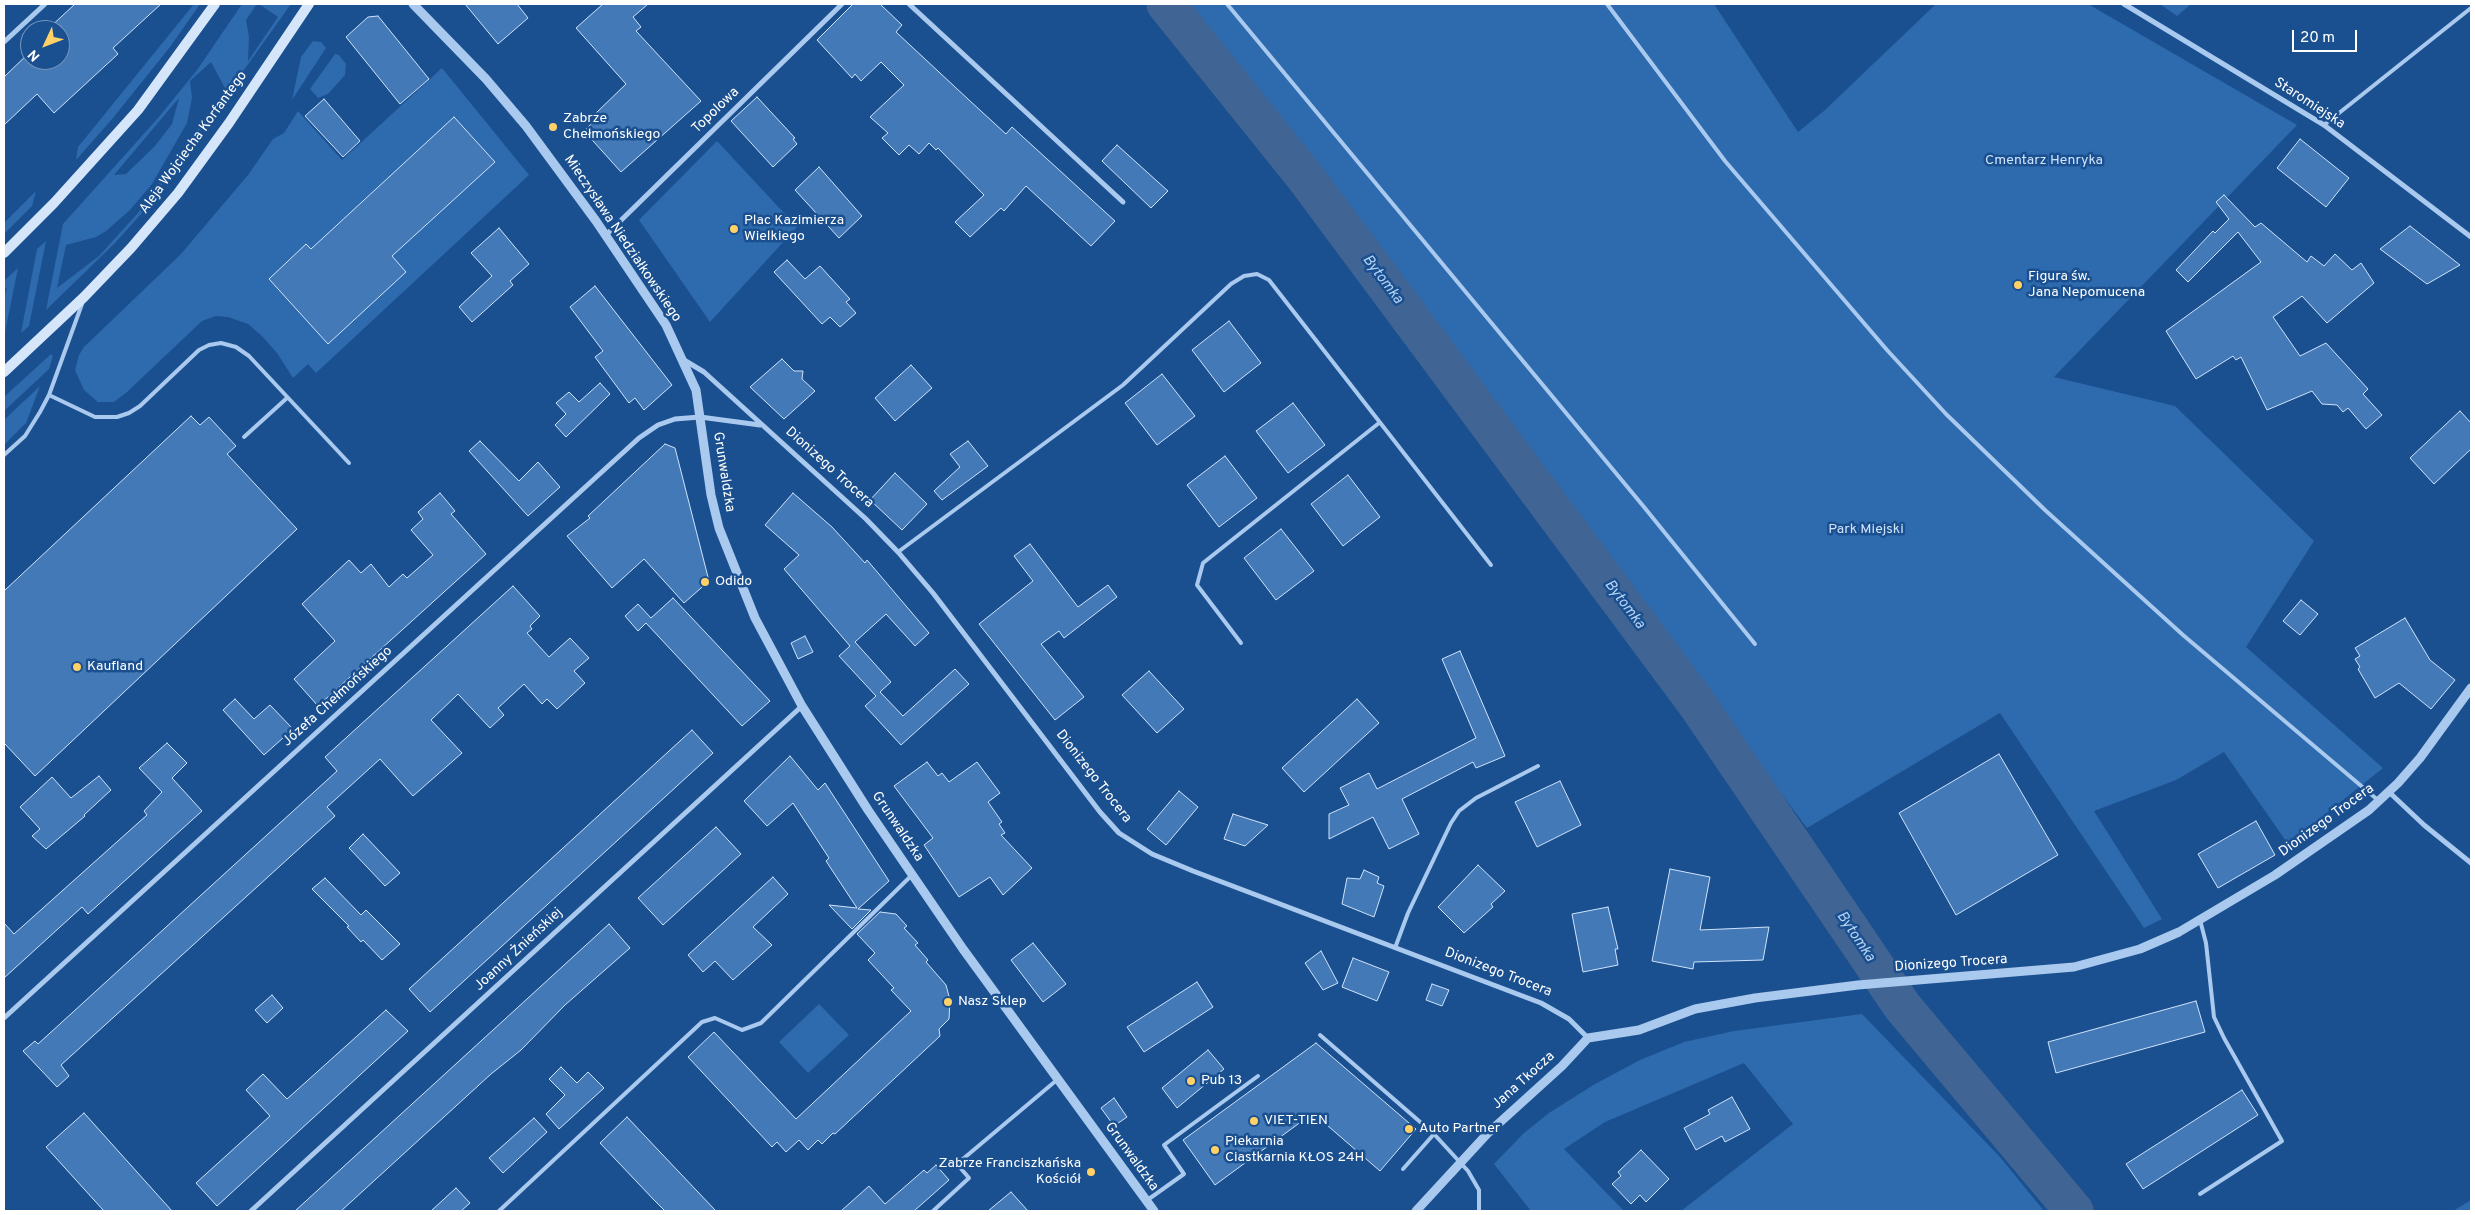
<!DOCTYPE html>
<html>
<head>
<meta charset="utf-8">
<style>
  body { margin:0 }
  #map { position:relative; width:2475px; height:1215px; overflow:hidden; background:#1b5090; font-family:Overpass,sans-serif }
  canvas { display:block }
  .frame { position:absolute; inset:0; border:5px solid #fff; pointer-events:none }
  .north { position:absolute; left:20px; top:20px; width:50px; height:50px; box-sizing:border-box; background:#1b5090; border:1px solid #7696bc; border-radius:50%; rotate:227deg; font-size:14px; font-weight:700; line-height:20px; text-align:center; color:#fff }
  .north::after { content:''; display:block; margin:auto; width:18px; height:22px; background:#ffd166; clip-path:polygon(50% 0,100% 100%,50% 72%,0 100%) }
  .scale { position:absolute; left:2292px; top:30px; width:65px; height:22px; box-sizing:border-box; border:2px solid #fff; border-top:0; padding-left:6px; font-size:15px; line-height:18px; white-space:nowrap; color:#fff; -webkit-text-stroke:4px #1b5090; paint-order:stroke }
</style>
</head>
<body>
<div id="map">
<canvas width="2475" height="1215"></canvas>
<div class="frame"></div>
<div class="north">N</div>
<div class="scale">20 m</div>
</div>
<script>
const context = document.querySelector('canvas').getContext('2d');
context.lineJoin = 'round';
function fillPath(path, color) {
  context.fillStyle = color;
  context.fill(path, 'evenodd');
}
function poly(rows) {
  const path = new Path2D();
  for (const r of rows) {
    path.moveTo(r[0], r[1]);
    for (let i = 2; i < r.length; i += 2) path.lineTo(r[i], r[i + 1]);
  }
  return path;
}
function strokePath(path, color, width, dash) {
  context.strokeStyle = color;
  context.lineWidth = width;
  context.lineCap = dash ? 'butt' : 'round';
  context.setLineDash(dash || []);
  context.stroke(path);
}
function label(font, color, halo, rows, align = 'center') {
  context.font = font + ' Overpass,sans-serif';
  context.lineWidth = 5;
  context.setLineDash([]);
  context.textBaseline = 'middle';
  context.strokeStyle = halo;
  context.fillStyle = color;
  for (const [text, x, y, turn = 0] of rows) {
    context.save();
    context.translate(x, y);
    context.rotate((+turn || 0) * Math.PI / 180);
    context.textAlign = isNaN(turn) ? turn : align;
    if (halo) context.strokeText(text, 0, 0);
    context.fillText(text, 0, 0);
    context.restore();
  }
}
fillPath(poly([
  [194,4,200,4,170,47,113,118,76,160,78,147],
  [242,4,257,4,246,20,249,37,248,61,278,17,259,4,291,4,142,213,115,243,46,310,63,224,158,118,197,70],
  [211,62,226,90,138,213,99,256,57,288,66,245,96,237,106,231,130,210,152,184,187,123,192,98,190,81],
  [179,98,172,124,155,146,126,174,114,175],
  [1183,4,1714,4,1798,132,1825,110,1936,4,2088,4,2297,125,2054,377,2175,406,2314,541,2246,647,2383,768,2288,844,2224,752,2176,780,2094,811,2162,919,2144,928,2000,713,1807,828,1280,123],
  [2160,4,2191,4,2177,16],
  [313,41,321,42,326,48,292,100,301,57],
  [335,54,339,55,346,64,345,75,328,94,318,98,310,89],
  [442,68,529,175,316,373,308,364,293,378,277,353,262,336,248,324,228,317,216,316,202,321,127,392,114,402,98,402,84,390,75,370,79,355,84,347,181,254,248,175,273,139,284,133,298,111,342,160],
  [717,141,797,227,710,322,639,220],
  [36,191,32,206,4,234,4,223],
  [46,241,29,326,21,333,37,249],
  [18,268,4,337,4,298,7,287,4,290,4,281],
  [51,354,53,356,49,369,4,411,4,397],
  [40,386,26,423,4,445,4,420],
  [819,1004,849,1035,808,1073,779,1042],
  [1862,1014,2000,1157,2044,1211,1681,1211,1793,1124,1744,1063,1605,1122,1564,1149,1624,1211,1531,1211,1494,1164,1524,1133,1549,1113,1595,1084,1640,1060,1684,1042,1734,1031],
  [2471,1200,2471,1211,2453,1211]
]), '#2e6aae');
strokePath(poly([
  [1166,4,1306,178,1697,704,1902,1006,2074,1211]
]), '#406594', 39);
const building = poly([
  [75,4,161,4,113,48,118,54,54,113,37,94,4,125,4,77,30,52,30,60,60,60,60,30,47,30,75,4],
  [465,4,517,4,528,18,498,44,465,4],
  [603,4,648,4,633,17,641,27,636,31,701,101,621,172,584,131,597,118,594,115,626,84,576,28,603,4],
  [853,4,880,4,902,25,896,32,969,100,1006,134,1012,127,1115,221,1091,246,1026,186,1004,211,1001,208,970,237,955,222,984,195,938,148,936,150,929,143,919,154,909,145,899,155,882,138,888,133,870,117,904,85,881,62,861,81,855,74,852,78,817,40,853,4],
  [378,16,429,79,400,104,346,37,368,17,378,16],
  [757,97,795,138,793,139,797,144,773,167,731,121,757,97],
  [324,99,360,141,343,157,305,116,324,99],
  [454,117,495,162,392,256,406,272,328,344,269,279,306,244,311,249,454,117],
  [2300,139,2349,178,2326,207,2277,168,2300,139],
  [1117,145,1168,191,1151,208,1102,161,1117,145],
  [819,167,862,216,839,238,795,190,819,167],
  [2224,195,2255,227,2261,223,2307,262,2311,256,2324,266,2335,254,2352,270,2361,263,2374,283,2327,323,2302,296,2273,317,2300,356,2326,343,2368,389,2363,394,2382,415,2366,429,2348,408,2343,412,2337,405,2322,404,2312,391,2267,410,2241,357,2236,360,2233,356,2196,379,2166,331,2261,262,2238,232,2188,282,2176,270,2213,231,2215,233,2229,219,2216,202,2224,195],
  [2410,226,2460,265,2427,284,2380,249,2410,226],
  [499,228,529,264,510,281,513,285,472,322,459,307,492,276,471,253,499,228],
  [787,260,805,279,820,266,850,299,846,302,856,313,840,327,830,317,822,324,774,272,787,260],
  [595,286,672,385,644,410,635,398,629,403,595,357,603,351,570,307,595,286],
  [1229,321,1261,363,1224,392,1192,350,1229,321],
  [782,359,794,371,803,371,802,379,815,391,784,419,750,387,782,359],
  [911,365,932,388,895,421,875,398,911,365],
  [1162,374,1195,416,1157,445,1125,403,1162,374],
  [600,383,610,394,566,437,555,425,566,414,556,403,569,392,579,402,600,383],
  [1293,403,1325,445,1288,473,1256,431,1293,403],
  [2460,411,2471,423,2471,449,2434,484,2410,458,2460,411],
  [191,416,200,425,209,417,236,446,227,454,297,529,35,776,4,743,4,591,191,416],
  [480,441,519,481,538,462,560,487,528,516,469,451,480,441],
  [968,441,988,466,942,500,934,491,960,467,950,454,968,441],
  [665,444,675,448,709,581,684,603,644,559,612,588,567,536,590,518,588,516,665,444],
  [1225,456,1257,498,1219,527,1187,485,1225,456],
  [895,473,927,504,902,530,870,500,895,473],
  [1348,475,1380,517,1343,546,1311,504,1348,475],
  [440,493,455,511,451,514,486,554,318,706,294,679,335,641,302,604,349,560,361,573,371,564,389,587,403,574,407,578,433,555,411,530,423,519,418,512,440,493],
  [793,493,832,527,865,563,867,560,929,633,915,646,886,614,855,642,891,682,880,692,903,716,955,669,969,684,901,745,865,706,876,696,839,656,850,646,784,569,799,555,765,525,793,493],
  [1281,529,1314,571,1276,600,1244,558,1281,529],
  [1030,544,1078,607,1108,585,1117,597,1064,638,1059,631,1041,644,1084,697,1055,720,979,624,1033,581,1014,556,1030,544],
  [513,586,540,616,530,626,532,629,527,633,549,657,570,638,589,658,574,671,585,683,557,709,547,699,542,704,524,684,498,708,504,715,490,728,458,694,431,720,462,753,413,796,380,759,327,807,335,816,61,1065,69,1076,57,1087,23,1051,35,1041,38,1044,337,771,325,757,513,586],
  [673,598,770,701,742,726,646,623,638,631,625,616,638,604,651,618,673,598],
  [2301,600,2318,614,2300,635,2283,621,2301,600],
  [2405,618,2430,660,2455,680,2431,709,2399,683,2375,698,2358,669,2360,667,2355,659,2360,656,2355,648,2405,618],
  [805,636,813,652,798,659,791,643,805,636],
  [1460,651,1505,756,1476,768,1473,762,1402,799,1419,834,1389,849,1373,817,1329,839,1329,814,1349,805,1340,788,1369,773,1377,789,1476,738,1442,659,1460,651],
  [1149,671,1184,709,1157,733,1122,695,1149,671],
  [235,699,254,719,270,705,293,729,264,755,223,710,235,699],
  [1357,699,1379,723,1304,792,1282,768,1357,699],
  [692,730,713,753,430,1012,409,989,692,730],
  [167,743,187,763,172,778,202,811,88,914,82,907,4,978,4,923,14,934,147,815,144,811,162,792,139,768,167,743],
  [1999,754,2058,855,1956,915,1899,813,1999,754],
  [790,756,818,790,825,783,889,881,858,909,871,910,852,929,829,905,857,908,826,861,829,858,793,803,767,826,744,801,790,756],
  [927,762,938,776,942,773,949,782,977,762,1000,793,988,802,1002,822,999,824,1005,833,1001,835,1032,868,1003,895,990,877,959,897,924,845,933,838,894,786,927,762],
  [99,776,111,790,84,815,85,816,46,849,32,836,40,829,20,807,52,777,71,798,99,776],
  [1560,781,1581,825,1537,847,1515,802,1560,781],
  [1179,791,1198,807,1166,845,1147,829,1179,791],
  [1233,814,1268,825,1245,846,1224,839,1233,814],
  [2256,821,2275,855,2218,888,2198,854,2256,821],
  [716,827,741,854,663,925,638,898,716,827],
  [363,834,400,873,385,886,349,848,363,834],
  [1478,865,1505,891,1491,904,1493,907,1464,933,1438,907,1478,865],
  [1670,869,1710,877,1700,930,1769,927,1763,960,1694,962,1693,969,1652,961,1670,869],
  [1364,870,1379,877,1377,883,1384,886,1374,917,1342,904,1347,878,1360,879,1364,870],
  [773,877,788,894,753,927,772,945,733,980,715,961,703,972,688,955,773,877],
  [325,878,361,915,366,910,400,944,382,960,363,940,361,942,347,927,349,926,312,889,325,878],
  [1608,907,1618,949,1615,949,1618,965,1583,972,1572,914,1608,907],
  [880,912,896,914,907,926,904,928,918,943,915,945,928,960,926,962,946,985,950,1000,949,1019,939,1029,940,1036,835,1134,833,1133,822,1144,818,1140,808,1150,799,1140,786,1152,777,1142,772,1147,688,1057,714,1032,796,1119,911,1011,891,990,894,988,868,960,875,953,857,934,880,912],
  [609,924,630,948,565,1005,521,1050,491,1074,341,1211,295,1211,609,924],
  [1033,943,1066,984,1043,1002,1011,960,1033,943],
  [1321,951,1338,983,1323,990,1305,963,1321,951],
  [1353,958,1389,972,1377,1001,1342,987,1353,958],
  [1197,982,1213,1007,1144,1052,1127,1027,1197,982],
  [1432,984,1449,990,1442,1006,1426,1000,1432,984],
  [272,995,283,1008,267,1023,255,1010,272,995],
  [2196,1001,2205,1032,2056,1073,2048,1042,2196,1001],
  [386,1010,408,1031,217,1206,196,1183,270,1116,246,1090,263,1074,287,1099,386,1010],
  [1316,1043,1416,1129,1380,1171,1313,1113,1215,1185,1183,1140,1316,1043],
  [1208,1050,1224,1069,1177,1108,1162,1088,1208,1050],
  [561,1067,577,1083,588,1072,604,1088,559,1129,546,1114,565,1095,549,1079,561,1067],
  [2242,1090,2258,1115,2143,1189,2126,1164,2242,1090],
  [1732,1097,1750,1129,1725,1142,1722,1136,1696,1150,1684,1128,1710,1114,1708,1110,1732,1097],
  [1114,1098,1127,1117,1114,1126,1101,1108,1114,1098],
  [84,1113,172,1211,104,1211,46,1147,84,1113],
  [627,1117,660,1152,716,1211,665,1211,654,1200,600,1143,627,1117],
  [534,1118,547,1132,503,1173,489,1158,534,1118],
  [1641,1150,1669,1179,1646,1202,1640,1195,1631,1204,1612,1184,1621,1176,1618,1172,1641,1150],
  [936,1165,949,1180,914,1211,841,1211,869,1186,885,1204,924,1170,927,1173,936,1165],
  [456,1188,470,1203,461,1211,431,1211,456,1188],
  [1011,1192,1028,1211,988,1211,1011,1192]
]);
fillPath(building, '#4479b8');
strokePath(building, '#cfe3fa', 1);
strokePath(poly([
  [1227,4,1644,507,1755,644],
  [1607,4,1725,161,1887,350,1946,414,2045,510,2183,635,2379,801],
  [2324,125,2471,8],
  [49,395,95,417,117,417,129,413,140,406,199,350,209,345,221,343,236,347,249,356,349,463],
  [244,437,287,398],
  [4,455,25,436,40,412,49,395,82,304],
  [898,552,1123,385,1231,284,1244,276,1257,274,1269,280,1491,565],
  [1241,643,1197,585,1203,563,1379,423],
  [1395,948,1408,913,1451,823,1459,811,1476,798,1538,766],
  [1320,1035,1434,1134,1468,1171,1479,1190,1479,1211],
  [1403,1169,1434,1134],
  [2200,1194,2282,1141,2224,1038,2214,1017,2206,943,2200,920],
  [1146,1201,1184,1174,1164,1145,1258,1076],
  [499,1211,702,1022,715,1018,742,1030,761,1023,912,875],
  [933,1211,969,1178,957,1164,1058,1079]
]), '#a9c9ee', 4);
strokePath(poly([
  [909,4,1123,202],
  [2124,4,2324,125,2471,237],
  [4,42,45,4],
  [606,235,842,4],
  [684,360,704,372,866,519,898,552,933,593,1100,812,1119,833,1152,854,1193,871,1541,1003,1569,1019,1588,1038],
  [2389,792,2424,825,2471,863],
  [4,1018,639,438,658,425,675,419,700,417,760,425],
  [251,1211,802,706]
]), '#a9c9ee', 5);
strokePath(poly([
  [413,4,486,79,526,126,596,221,666,325,696,390,711,495,719,528,755,618,802,706,868,810,963,949,1154,1211],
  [1416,1211,1487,1134,1562,1066,1588,1038,1639,1030,1695,1009,1755,998,1858,985,2074,967,2140,949,2179,932,2275,875,2369,810,2398,783,2420,758,2471,688]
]), '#a9c9ee', 9);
strokePath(poly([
  [4,253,54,203,138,110,215,4],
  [4,372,84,297,131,248,178,193,229,123,309,4]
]), '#d6e6fa', 10);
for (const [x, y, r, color] of [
  [553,127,5,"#ffd166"],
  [734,229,5,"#ffd166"],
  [2018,285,5,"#ffd166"],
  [705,582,5,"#ffd166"],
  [77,667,5,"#ffd166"],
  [948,1002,5,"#ffd166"],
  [1191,1081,5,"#ffd166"],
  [1254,1121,5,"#ffd166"],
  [1409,1129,5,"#ffd166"],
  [1215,1150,5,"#ffd166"],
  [1091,1172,5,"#ffd166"]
]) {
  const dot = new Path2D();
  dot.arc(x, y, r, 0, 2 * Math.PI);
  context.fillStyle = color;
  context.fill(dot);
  strokePath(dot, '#1b5090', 2);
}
label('14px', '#fff', '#1b5090', [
  ["Staromiejska",2309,104,33],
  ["Topolowa",716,111,-44],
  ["Aleja Wojciecha Korfantego",194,143,-54],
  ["Mieczysława Niedziałkowskiego",622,239,56],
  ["Dionizego Trocera",829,468,42],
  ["Grunwaldzka",723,472,81],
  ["Józefa Chełmońskiego",338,697,-42],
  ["Dionizego Trocera",1093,777,52],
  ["Dionizego Trocera",2327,821,-36],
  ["Grunwaldzka",897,827,56],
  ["Joanny Żnieńskiej",519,950,-43],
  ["Dionizego Trocera",1951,964,-4],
  ["Dionizego Trocera",1498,973,21],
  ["Jana Tkocza",1524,1081,-42],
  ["Grunwaldzka",1131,1157,54]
]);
label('14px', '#fff', '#1b5090', [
  ["Zabrze",563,119],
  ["Chełmońskiego",563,135],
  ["Plac Kazimierza",744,221],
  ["Wielkiego",744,237],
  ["Figura św.",2028,277],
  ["Jana Nepomucena",2028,293],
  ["Odido",715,582],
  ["Kaufland",87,667],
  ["Nasz Sklep",958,1002],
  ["Pub 13",1201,1081],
  ["VIET-TIEN",1264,1121],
  ["Auto Partner",1419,1129],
  ["Piekarnia",1225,1142],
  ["Ciastkarnia KŁOS 24H",1225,1158],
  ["Zabrze Franciszkańska",1081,1164,"right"],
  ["Kościół",1081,1180,"right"]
], 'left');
label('14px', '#cfe3fa', '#1b5090', [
  ["Cmentarz Henryka",2044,161],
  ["Park Miejski",1866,530]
]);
label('italic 15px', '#b5d3f5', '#1b5090', [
  ["Bytomka",1382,280,53],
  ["Bytomka",1624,605,53],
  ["Bytomka",1855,937,56]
]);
</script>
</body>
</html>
